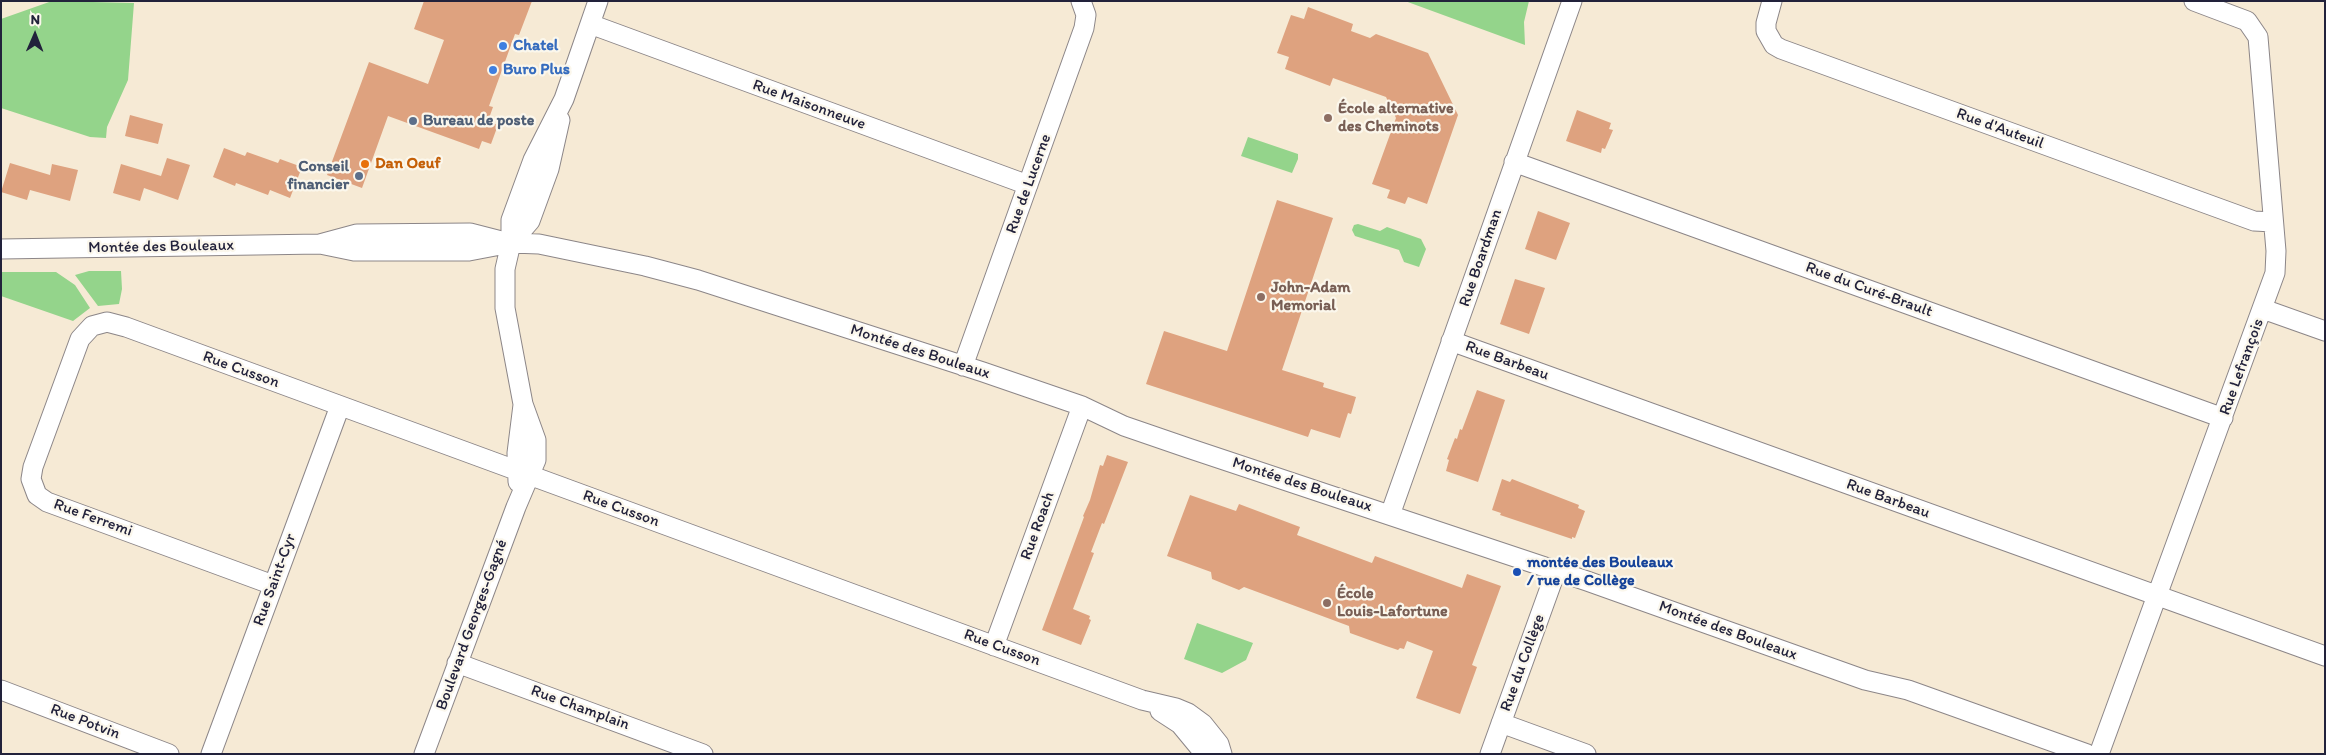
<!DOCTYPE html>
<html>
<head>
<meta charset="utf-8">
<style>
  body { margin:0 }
  #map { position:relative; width:2326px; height:755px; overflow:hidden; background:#f6ead5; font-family:Itim,sans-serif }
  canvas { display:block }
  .frame { position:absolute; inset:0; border:2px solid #22223b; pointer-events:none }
  .north { position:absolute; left:10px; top:10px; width:50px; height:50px; -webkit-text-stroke:4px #fbf7ec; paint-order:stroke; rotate:1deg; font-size:14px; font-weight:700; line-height:20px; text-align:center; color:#22223b }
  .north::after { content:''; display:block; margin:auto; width:18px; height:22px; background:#22223b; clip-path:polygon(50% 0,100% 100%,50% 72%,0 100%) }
</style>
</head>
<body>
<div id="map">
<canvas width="2326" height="755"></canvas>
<div class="frame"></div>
<div class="north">N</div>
</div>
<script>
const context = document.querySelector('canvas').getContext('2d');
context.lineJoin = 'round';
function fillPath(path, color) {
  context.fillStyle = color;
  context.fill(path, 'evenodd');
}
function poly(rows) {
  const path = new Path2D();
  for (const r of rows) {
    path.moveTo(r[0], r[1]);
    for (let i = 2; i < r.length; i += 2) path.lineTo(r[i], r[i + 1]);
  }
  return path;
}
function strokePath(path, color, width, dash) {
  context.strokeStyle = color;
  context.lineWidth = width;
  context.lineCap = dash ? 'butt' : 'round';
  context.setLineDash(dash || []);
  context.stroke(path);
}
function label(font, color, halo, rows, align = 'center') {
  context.font = font + ' Itim,sans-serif';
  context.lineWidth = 4.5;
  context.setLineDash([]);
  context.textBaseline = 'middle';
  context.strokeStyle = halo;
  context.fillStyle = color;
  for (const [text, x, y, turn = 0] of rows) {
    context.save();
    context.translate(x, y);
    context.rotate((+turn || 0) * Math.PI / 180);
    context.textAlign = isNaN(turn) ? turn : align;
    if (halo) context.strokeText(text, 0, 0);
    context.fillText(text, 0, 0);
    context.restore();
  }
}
fillPath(poly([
  [52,1,134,3,128,80,107,127,106,138,90,137,1,108,1,19],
  [1405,1,1529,1,1524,22,1525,45],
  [1248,137,1298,154,1298,159,1292,173,1241,156],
  [1358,224,1380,231,1387,227,1421,239,1426,249,1419,267,1404,262,1399,250,1355,236,1352,230,1354,225],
  [89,271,121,271,122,289,119,304,98,306,75,275],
  [1,272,56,272,75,285,90,308,73,321,1,296],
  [1197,623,1253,643,1246,660,1222,673,1184,659]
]), '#94d48b');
fillPath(poly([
  [424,1,532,1,519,35,515,34,489,106,493,107,488,121,498,125,491,144,482,141,479,149,388,116,362,188,327,175,369,62,428,84,444,40,414,29],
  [1308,7,1353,24,1351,31,1370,38,1376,34,1428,53,1458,115,1427,204,1408,197,1405,204,1387,198,1390,190,1372,184,1396,118,1386,97,1333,78,1330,86,1285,69,1289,57,1277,53,1291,15,1304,19],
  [1577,110,1611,123,1609,129,1613,130,1605,149,1602,148,1601,153,1566,141],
  [130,115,163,124,158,144,125,136],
  [224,148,245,156,247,152,278,163,280,159,302,167,290,198,270,190,268,195,236,183,235,186,213,177],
  [167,158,190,165,178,200,144,188,140,201,113,193,121,164,161,176],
  [10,163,50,175,52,164,78,170,70,201,30,190,27,200,1,192],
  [1277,200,1333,218,1282,370,1324,383,1323,387,1356,397,1351,414,1348,413,1340,438,1311,429,1308,437,1146,384,1164,331,1227,351],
  [1538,211,1570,223,1556,260,1525,249],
  [1515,279,1545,288,1529,334,1500,324],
  [1477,390,1505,400,1478,482,1446,471,1449,460,1447,459,1455,438,1457,439,1460,429,1462,430],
  [1107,455,1128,462,1104,524,1102,523,1091,552,1094,553,1073,609,1090,616,1089,619,1091,620,1081,645,1042,630,1084,517,1083,516,1090,500,1100,465,1103,466],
  [1502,479,1510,482,1512,479,1579,505,1578,508,1585,511,1575,538,1572,537,1572,539,1500,515,1501,513,1492,510],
  [1190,495,1236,511,1239,504,1300,527,1297,535,1372,563,1375,556,1462,588,1467,574,1501,586,1472,665,1477,667,1460,714,1416,698,1433,651,1407,641,1404,649,1400,648,1398,650,1386,646,1350,633,1349,626,1244,587,1239,590,1212,579,1211,572,1167,556]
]), '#dea27f');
const minor = poly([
  [1772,1,1766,23,1766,31,1774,45,1781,49,2254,221,2273,222],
  [590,24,1028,185],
  [1514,162,2223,418],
  [511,243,530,221,549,169,560,120],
  [320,244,354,251,469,251,511,243,539,244,645,266,698,280,983,372,1082,406,1124,426,1188,448,1587,581,1865,680,1908,690,2087,754],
  [1,249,320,244,357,234,470,233,505,242],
  [2263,309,2325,331],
  [1451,341,2325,656],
  [963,366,1084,28,1086,15,1081,1],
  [518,482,517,453,523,405],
  [1390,515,1572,1],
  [273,585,47,502,37,495,31,479,33,467,80,339,92,326,107,322,126,327,1142,700,1176,708,1188,713,1203,724,1219,744,1222,754],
  [994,646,1082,406],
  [457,663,703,754],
  [1,690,169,754],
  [1160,711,1180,724,1199,747,1208,754],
  [1501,723,1586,754],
  [211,754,340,406],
  [424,754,516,507,536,460,536,440,523,404,505,308,505,269,511,243,511,220,533,160,564,99,598,1],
  [1490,754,1556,571],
  [2099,754,2275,273,2276,251,2258,37,2247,21,2194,1]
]);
strokePath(minor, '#8c8688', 21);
strokePath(minor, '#fff', 19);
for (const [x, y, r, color] of [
  [503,46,5,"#3f7fe0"],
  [493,70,5,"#3f7fe0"],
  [1328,118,5,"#8d6e63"],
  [413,121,5,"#5c6f8a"],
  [365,164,5,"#e8710a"],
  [359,176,5,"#5c6f8a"],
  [1261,297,5,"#8d6e63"],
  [1517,572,5,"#1a4fb4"],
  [1327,603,5,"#8d6e63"]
]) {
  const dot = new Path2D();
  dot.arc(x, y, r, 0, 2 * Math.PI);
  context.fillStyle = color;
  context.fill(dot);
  strokePath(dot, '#fbf7ec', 2);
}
label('bold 16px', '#366cbe', '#fbf7ec', [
  ["Chatel",513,46],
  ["Buro Plus",503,70]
], 'left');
label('16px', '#22223b', '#fbf7ec', [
  ["Rue Maisonneuve",809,105,20],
  ["Rue d'Auteuil",2000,129,20],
  ["Rue de Lucerne",1029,184,-70],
  ["Montée des Bouleaux",161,247,-1],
  ["Rue Boardman",1481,258,-71],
  ["Rue du Curé-Brault",1869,290,20],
  ["Montée des Bouleaux",920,352,18],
  ["Rue Barbeau",1507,361,20],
  ["Rue Lefrançois",2242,367,-70],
  ["Rue Cusson",241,370,20],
  ["Montée des Bouleaux",1302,485,18],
  ["Rue Barbeau",1888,499,20],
  ["Rue Cusson",621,509,20],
  ["Rue Ferremi",93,518,20],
  ["Rue Roach",1038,526,-70],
  ["Rue Saint-Cyr",275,580,-70],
  ["Boulevard Georges-Gagné",472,625,-70],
  ["Montée des Bouleaux",1728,631,20],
  ["Rue Cusson",1002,648,20],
  ["Rue du Collège",1523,663,-70],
  ["Rue Champlain",580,708,20],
  ["Rue Potvin",85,722,21]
]);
label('bold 16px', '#785e54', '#fbf7ec', [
  ["École alternative",1338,109],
  ["des Cheminots",1338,127],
  ["John-Adam",1271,288],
  ["Memorial",1271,306],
  ["École",1337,594],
  ["Louis-Lafortune",1337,612]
], 'left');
label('bold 16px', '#4e5e75', '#fbf7ec', [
  ["Bureau de poste",423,121],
  ["Conseil",349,167,"right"],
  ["financier",349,185,"right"]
], 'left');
label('bold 16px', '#c56008', '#fbf7ec', [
  ["Dan Oeuf",375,164]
], 'left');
label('bold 16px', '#164399', '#fbf7ec', [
  ["montée des Bouleaux",1527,563],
  ["/ rue de Collège",1527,581]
], 'left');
</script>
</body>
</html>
